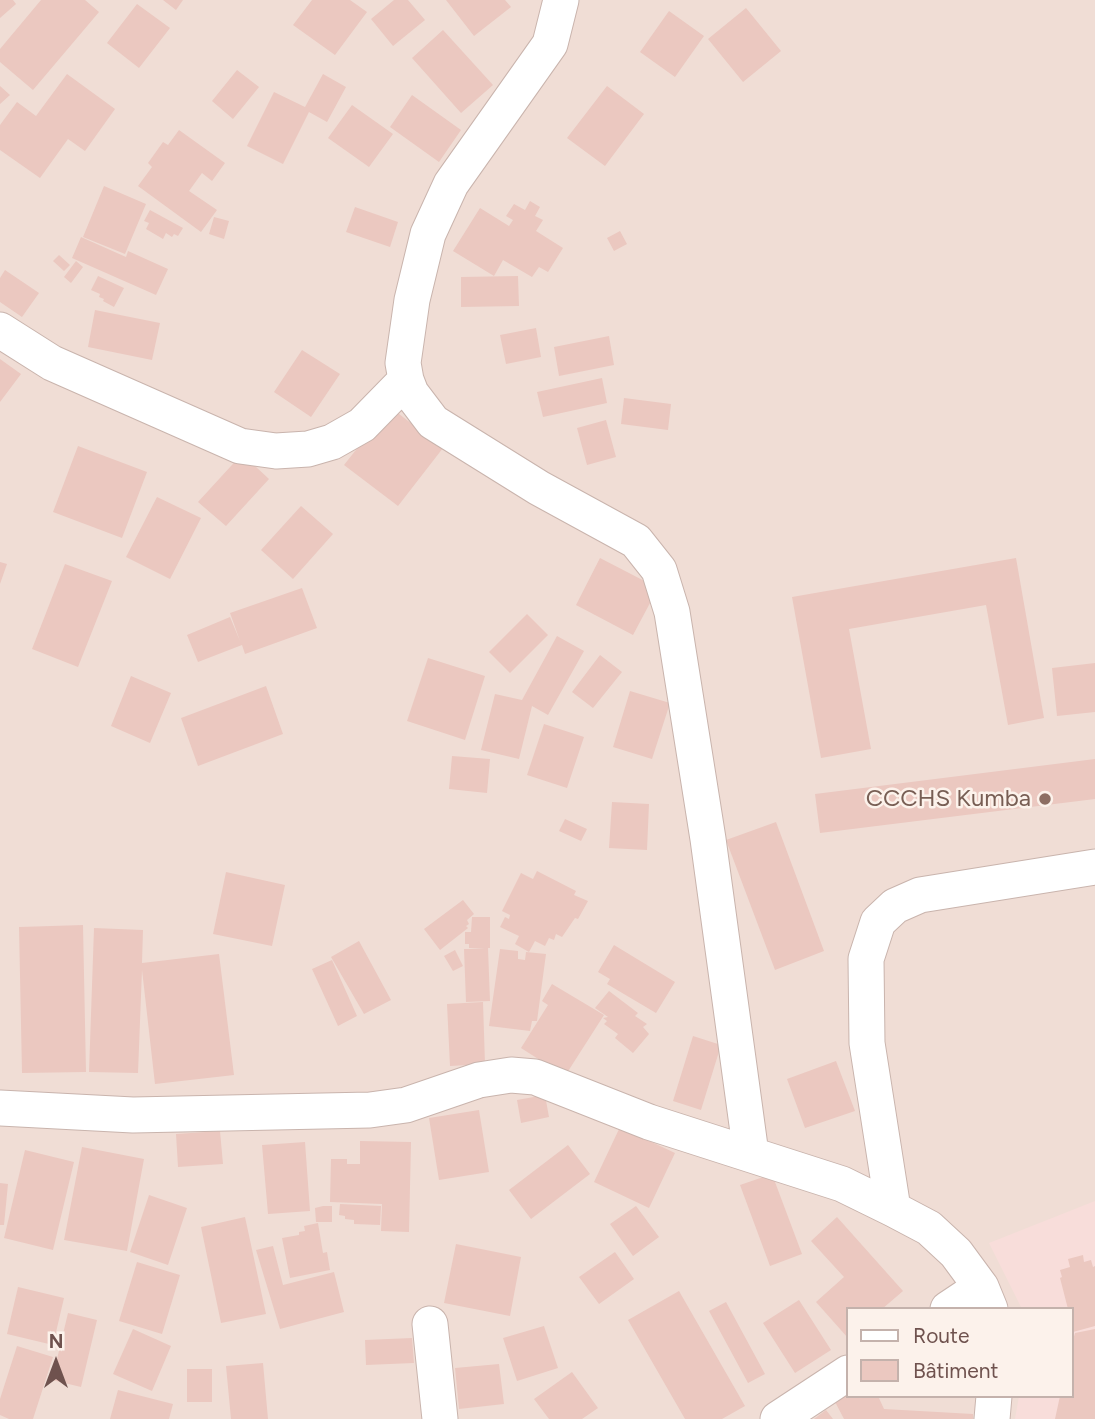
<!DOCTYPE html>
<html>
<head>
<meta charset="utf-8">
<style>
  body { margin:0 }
  #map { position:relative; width:1095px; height:1419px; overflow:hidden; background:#f9ede5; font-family:Figtree,sans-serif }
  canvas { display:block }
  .legend { position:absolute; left:846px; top:1307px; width:228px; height:91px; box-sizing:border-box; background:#fcf2eb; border:2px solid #c4b2ac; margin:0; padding:9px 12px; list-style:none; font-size:21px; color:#6f524e }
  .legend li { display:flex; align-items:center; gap:14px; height:35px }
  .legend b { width:35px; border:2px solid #c4b2ac }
  .north { position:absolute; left:21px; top:1328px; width:70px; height:70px; -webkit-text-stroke:5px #fcf2eb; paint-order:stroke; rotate:0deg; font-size:19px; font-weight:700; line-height:28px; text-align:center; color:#6f524e }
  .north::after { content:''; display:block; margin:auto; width:24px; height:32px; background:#6f524e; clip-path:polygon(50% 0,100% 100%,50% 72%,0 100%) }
</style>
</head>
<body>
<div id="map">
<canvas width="1095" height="1419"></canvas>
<ul class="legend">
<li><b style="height:9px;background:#fff"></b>Route</li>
<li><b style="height:19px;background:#ebc8c0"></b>Bâtiment</li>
</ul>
<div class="north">N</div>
</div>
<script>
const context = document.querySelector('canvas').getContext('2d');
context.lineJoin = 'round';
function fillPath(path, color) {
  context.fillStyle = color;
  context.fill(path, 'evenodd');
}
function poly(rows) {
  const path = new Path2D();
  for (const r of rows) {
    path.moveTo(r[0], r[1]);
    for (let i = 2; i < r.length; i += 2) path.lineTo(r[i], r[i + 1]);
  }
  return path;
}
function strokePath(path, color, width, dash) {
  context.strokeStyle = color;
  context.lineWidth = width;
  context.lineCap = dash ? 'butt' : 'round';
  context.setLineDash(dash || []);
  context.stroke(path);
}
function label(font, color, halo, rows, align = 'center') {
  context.font = font + ' Figtree,sans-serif';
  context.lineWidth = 5;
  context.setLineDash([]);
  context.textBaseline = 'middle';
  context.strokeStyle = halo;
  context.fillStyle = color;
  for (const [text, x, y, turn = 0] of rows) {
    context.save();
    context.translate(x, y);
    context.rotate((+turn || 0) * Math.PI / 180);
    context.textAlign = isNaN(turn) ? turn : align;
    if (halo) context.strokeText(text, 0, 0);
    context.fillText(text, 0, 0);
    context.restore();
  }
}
fillPath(poly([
  [0,0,1095,0,1095,1419,0,1419],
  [848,1309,1072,1309,1072,1396,848,1396]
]), '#f0ddd5');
fillPath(poly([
  [1095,1201,1095,1419,1015,1419,1019,1396,1072,1396,1072,1309,1022,1309,989,1243]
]), '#f8ddda');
fillPath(poly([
  [0,0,13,0,16,4,0,18],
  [41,0,85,0,99,12,33,90,0,62,0,49],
  [163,0,183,0,176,10],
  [312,0,350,0,367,12,335,55,293,25],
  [394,0,408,0,425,20,393,46,371,19],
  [446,0,505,0,511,7,474,36],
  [137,4,170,28,139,68,107,43],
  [746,8,781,51,743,82,708,39],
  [669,11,704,36,675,77,640,52],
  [443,30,493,85,461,113,412,58],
  [237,70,259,87,233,119,212,101],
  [67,74,115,109,85,151,68,139,40,178,0,150,0,125,17,102,36,116],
  [323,74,346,87,327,122,309,112,283,164,247,146,274,92,305,107],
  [0,86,10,95,0,104],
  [607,86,644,114,605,166,567,138],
  [412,95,461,130,439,162,390,127],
  [352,105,393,134,369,167,328,138],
  [179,130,225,163,212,181,202,173,189,191,217,210,201,232,138,186,152,167,148,163,163,142,168,145],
  [104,186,146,204,125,254,83,237],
  [530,201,540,207,535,216,543,220,536,231,563,248,548,272,539,267,532,277,503,260,494,276,453,251,480,208,509,226,513,220,506,216,514,204,525,210],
  [355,207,398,222,390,247,346,232],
  [150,210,183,228,178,236,174,234,172,237,166,233,163,239,146,229,149,223,144,221],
  [214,217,229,221,224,239,209,234],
  [620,231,627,244,614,251,607,238],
  [81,237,126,257,128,251,168,269,156,295,72,258],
  [59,255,70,265,64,271,53,261],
  [76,261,83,267,71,283,64,277],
  [5,270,39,293,22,317,0,302,0,278],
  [98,276,124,288,114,307,103,301,104,299,99,297,100,294,91,290],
  [518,276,519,306,461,307,461,277],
  [95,310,160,323,152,360,88,347],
  [536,328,541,357,506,364,500,335],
  [609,336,614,365,559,376,554,347],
  [302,350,340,374,311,417,274,392],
  [0,359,21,374,0,402],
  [602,378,607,403,543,417,537,392],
  [624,398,671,404,668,430,621,424],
  [390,407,443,448,398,506,344,465],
  [606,420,616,457,587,465,577,428],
  [78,446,147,472,122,538,53,512],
  [242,454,269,479,226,526,198,502],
  [157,497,201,518,170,579,126,557],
  [301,506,333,534,293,579,261,550],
  [600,558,658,588,633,635,576,605],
  [1016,558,1044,718,1008,725,986,605,849,629,871,749,821,758,792,597],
  [0,562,7,564,0,584],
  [65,564,112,581,78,667,32,649],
  [302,588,317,628,245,654,242,645,198,662,187,635,230,617,240,641,230,613],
  [527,614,548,635,510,673,489,652],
  [557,636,584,651,548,715,532,706,519,759,481,750,495,694,522,700],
  [600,655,622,672,593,708,572,692],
  [428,658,485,676,465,740,407,721],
  [1095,663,1095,712,1057,716,1052,668],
  [131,676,171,693,150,743,111,726],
  [266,686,283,734,198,766,181,718],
  [630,691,670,703,652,759,613,747],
  [544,724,584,737,567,788,527,775],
  [452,756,490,759,487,793,449,789],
  [1095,759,1095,799,820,833,815,794],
  [612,802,649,804,647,850,609,848],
  [565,819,587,829,581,841,559,831],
  [776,822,824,951,775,970,726,840],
  [537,871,576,891,574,895,588,901,578,919,575,918,562,937,556,934,554,940,549,938,545,946,535,941,529,952,515,944,519,936,500,927,505,917,509,919,510,915,502,911,521,873,533,879],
  [226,872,285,885,272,946,213,934],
  [463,900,474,914,467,920,469,924,466,926,468,928,440,950,424,929],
  [472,917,490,917,490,948,488,948,490,1001,466,1002,464,949,485,949,469,948,469,944,465,944,465,932,471,932],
  [83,925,86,1072,22,1073,19,927],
  [94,928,143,930,142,963,219,954,234,1075,155,1084,142,970,138,1073,89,1072],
  [359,941,391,1000,364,1014,331,957],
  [614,945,675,982,656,1013,607,984,610,979,598,972],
  [500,949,518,951,518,959,525,960,526,952,546,954,537,1021,532,1021,530,1031,489,1026],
  [455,950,463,966,453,971,444,956],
  [332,960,357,1016,338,1026,312,969],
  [552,984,604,1015,565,1076,521,1048,548,1005,542,1001],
  [609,991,638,1013,635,1016,647,1024,643,1027,649,1034,633,1053,615,1038,618,1034,604,1024,607,1021,603,1018,608,1017,595,1008],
  [483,1002,485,1064,450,1066,447,1004],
  [693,1036,721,1045,701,1110,673,1101],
  [836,1061,855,1111,805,1128,787,1079],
  [545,1095,549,1117,521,1123,517,1100],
  [479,1110,489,1172,439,1180,429,1118],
  [620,1127,675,1153,649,1208,594,1182],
  [220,1131,223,1164,178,1167,176,1134],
  [360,1141,411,1142,409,1232,381,1231,382,1204,330,1202,331,1159,347,1159,347,1164,360,1164],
  [305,1142,310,1211,268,1214,262,1145],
  [568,1145,590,1174,531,1219,509,1190],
  [82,1147,144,1159,127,1251,64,1240],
  [25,1150,74,1162,53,1250,4,1238],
  [772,1174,802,1254,770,1266,740,1185],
  [0,1183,8,1184,4,1225,0,1225],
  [149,1195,187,1208,168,1265,130,1252],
  [340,1204,381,1206,380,1225,354,1224,354,1220,345,1219,345,1216,339,1215],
  [323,1206,332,1206,332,1222,316,1222,315,1208],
  [636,1206,659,1237,633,1256,610,1224],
  [245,1217,266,1314,221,1323,201,1227],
  [837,1217,903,1291,882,1309,848,1309,848,1338,816,1302,844,1277,811,1241],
  [318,1223,323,1253,327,1252,330,1270,290,1278,282,1238,299,1235,299,1232,305,1231,304,1226],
  [456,1244,521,1257,510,1316,444,1303],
  [273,1246,283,1285,334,1272,344,1312,280,1329,256,1250],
  [615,1252,634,1279,599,1304,579,1277],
  [1083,1255,1084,1262,1091,1260,1093,1267,1095,1266,1095,1326,1073,1332,1072,1309,1068,1309,1060,1278,1062,1277,1060,1270,1070,1267,1068,1259],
  [137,1262,180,1275,162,1334,119,1321],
  [18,1287,64,1298,53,1345,7,1334],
  [679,1291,745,1406,722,1419,685,1419,628,1320],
  [799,1300,831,1350,795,1373,763,1323],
  [726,1302,765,1374,748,1383,709,1311],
  [68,1313,97,1320,81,1387,52,1380],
  [544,1326,558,1368,517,1381,503,1338],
  [133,1329,171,1346,152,1391,113,1374],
  [1095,1329,1095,1419,1055,1419,1060,1396,1072,1396,1072,1343,1075,1333],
  [412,1338,414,1363,366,1365,365,1340],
  [17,1346,53,1357,33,1419,9,1419,0,1415,0,1399],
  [263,1363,268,1419,231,1419,226,1366],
  [499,1364,504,1404,459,1409,455,1368],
  [187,1369,212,1369,212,1402,187,1402],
  [572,1372,598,1408,582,1419,549,1419,534,1399],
  [118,1390,173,1404,169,1419,110,1419],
  [848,1391,848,1396,878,1396,884,1409,973,1414,973,1419,844,1419,833,1398],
  [826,1410,833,1419,814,1419]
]), '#ebc8c0');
const minor = poly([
  [561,0,550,44,451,184,428,234,412,300,403,363,406,380,411,393,433,422,539,488,636,541,659,570,672,612,708,839,751,1154],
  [0,330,52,363,240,446,276,451,308,449,332,442,362,425,406,380],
  [0,1108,133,1115,370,1110,406,1105,479,1080,511,1075,535,1077,649,1122,842,1184,893,1209,929,1228,956,1253,981,1287,990,1309],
  [893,1209,867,1043,866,959,878,922,895,906,920,895,1095,867],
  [948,1309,981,1287],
  [430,1324,440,1419],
  [778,1419,848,1373],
  [992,1419,994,1396]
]);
strokePath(minor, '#c9b4ad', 37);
strokePath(minor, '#fff', 35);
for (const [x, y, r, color] of [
  [1045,799,7,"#8d6e63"]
]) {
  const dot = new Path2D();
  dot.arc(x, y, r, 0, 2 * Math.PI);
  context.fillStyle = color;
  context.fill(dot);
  strokePath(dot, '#fcf2eb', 2.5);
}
label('24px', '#785e54', '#fcf2eb', [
  ["CCCHS Kumba",1031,799]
], 'right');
</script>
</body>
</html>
